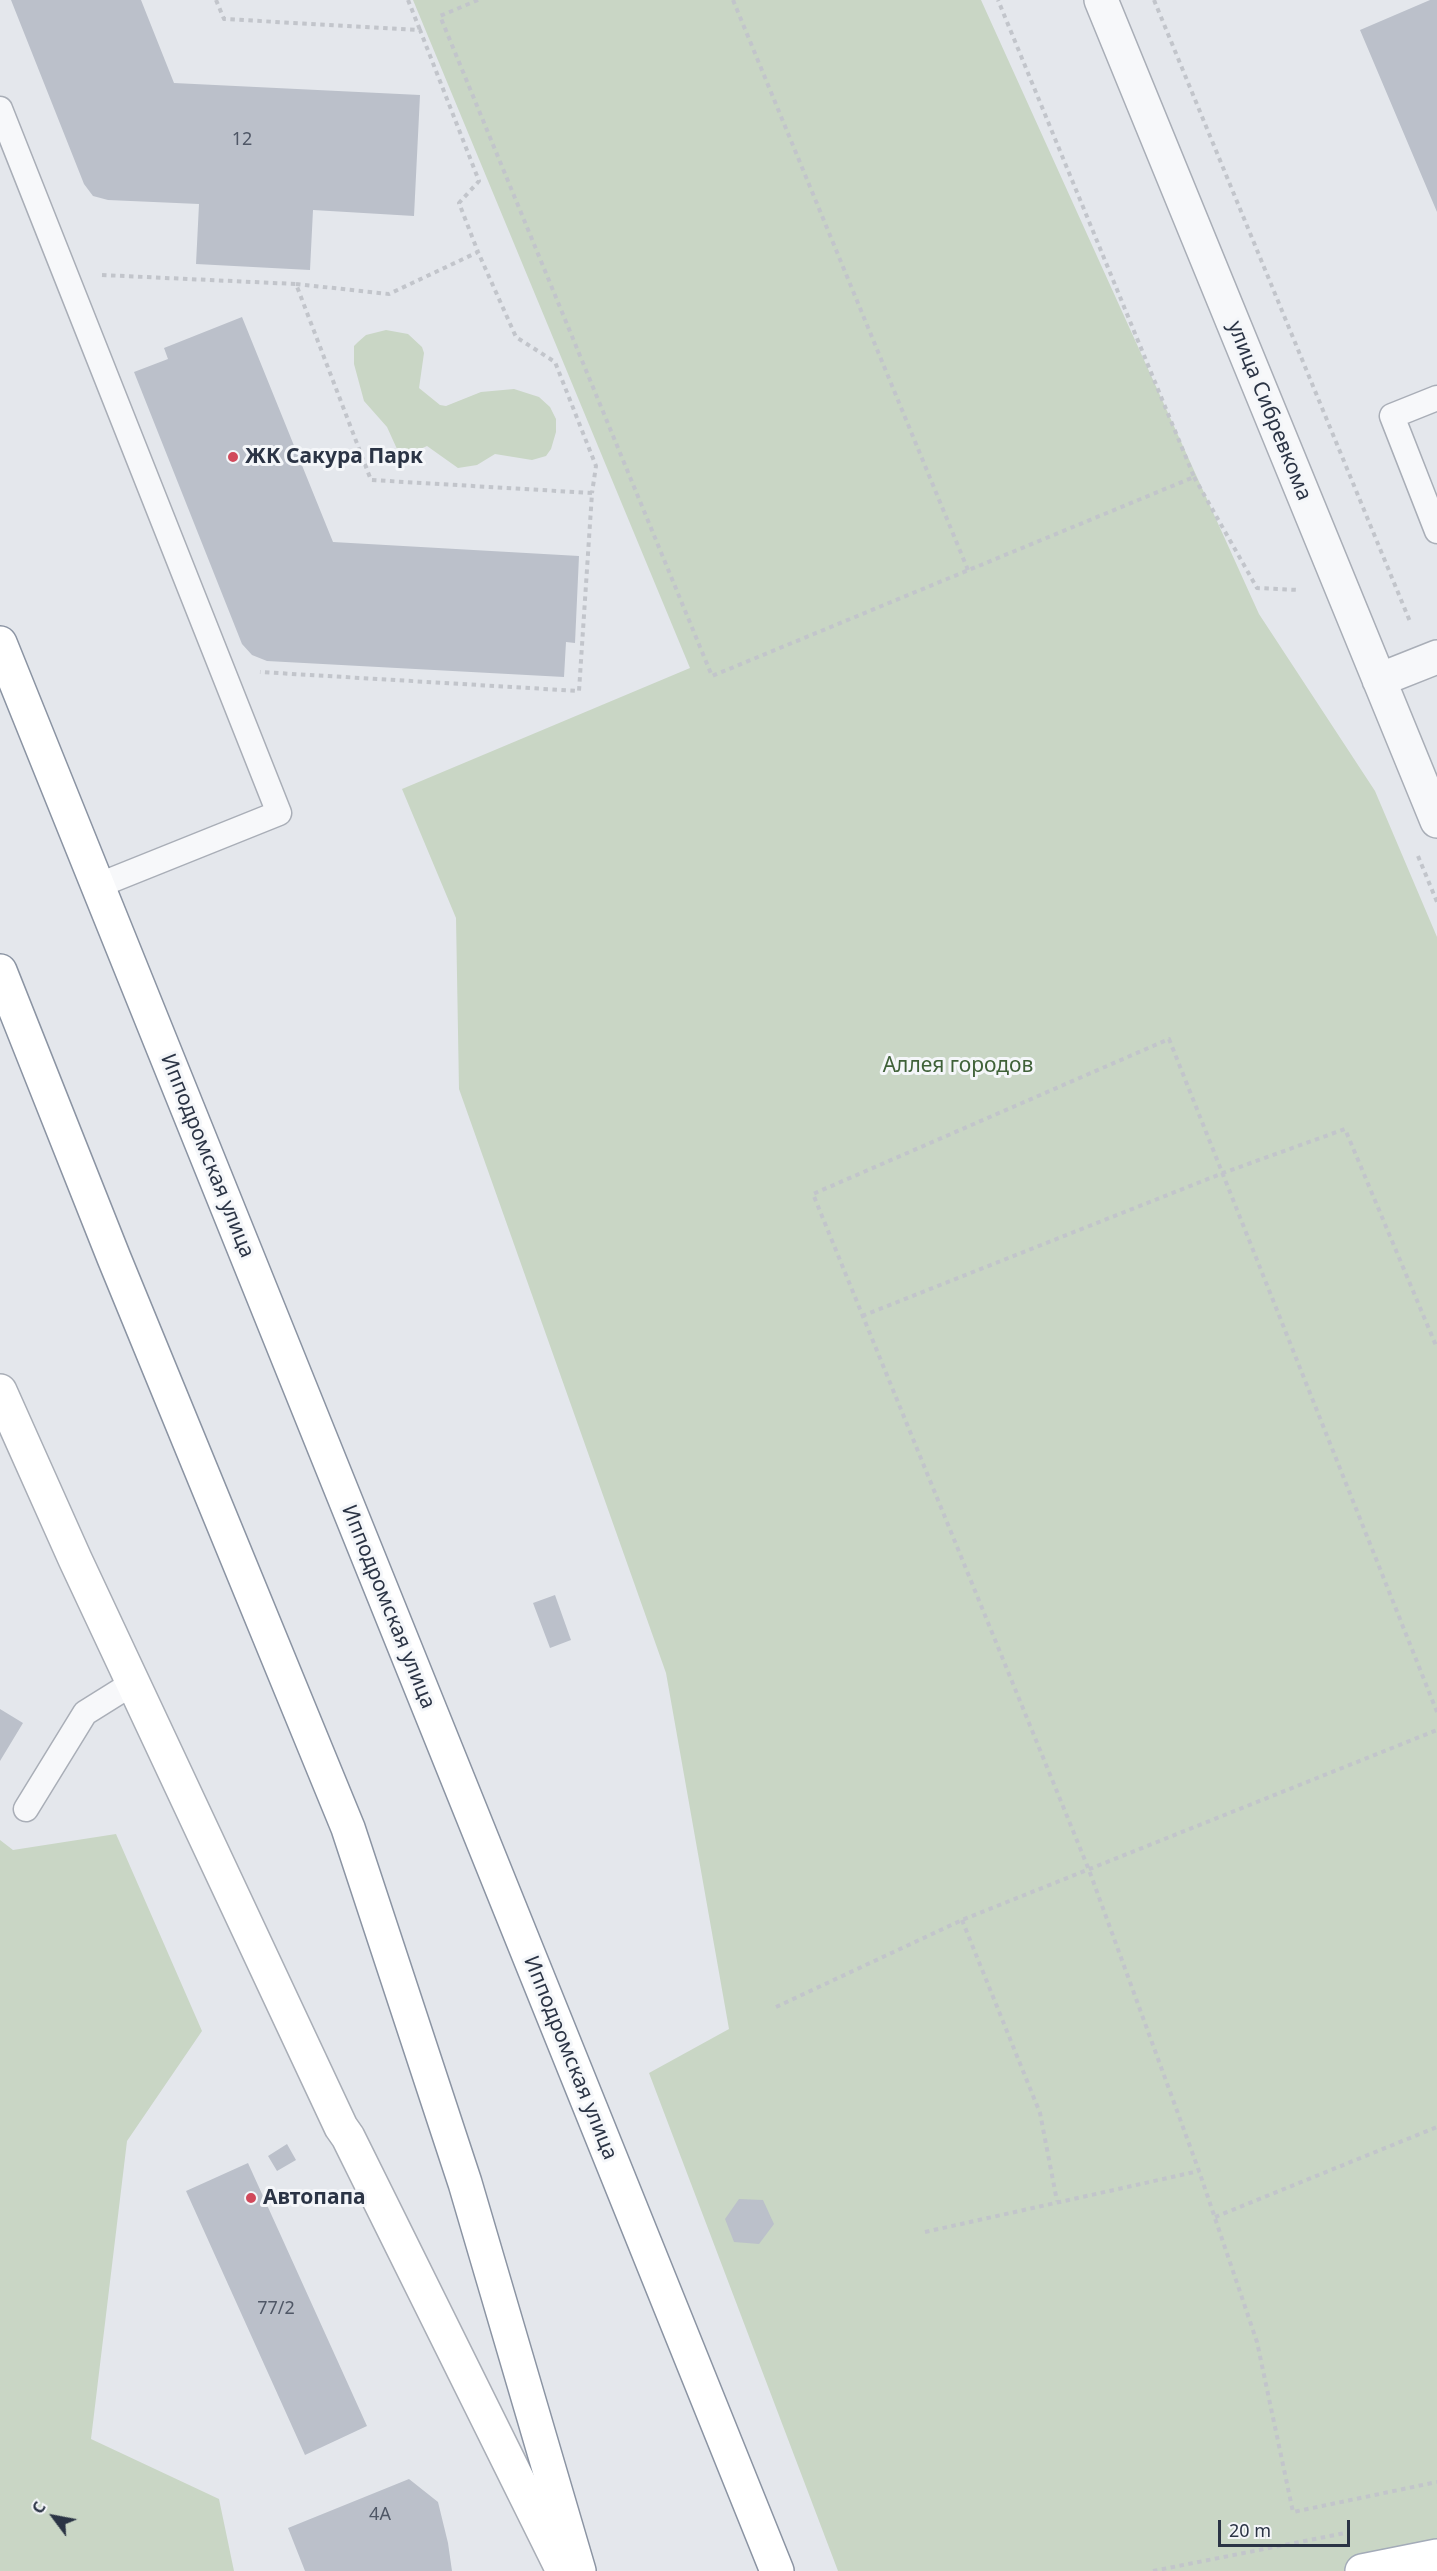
<!DOCTYPE html>
<html>
<head>
<meta charset="utf-8">
<style>
  body { margin:0 }
  #map { position:relative; width:1437px; height:2571px; overflow:hidden; background:#e4e7ec; font-family:"Noto Sans",sans-serif }
  canvas { display:block }
  .north { position:absolute; left:24px; top:2487px; width:60px; height:60px; -webkit-text-stroke:4px #f4f6f9; paint-order:stroke; rotate:302deg; font-size:16px; font-weight:700; line-height:24px; text-align:center; color:#2b3445 }
  .north::after { content:''; display:block; margin:auto; width:21px; height:27px; background:#2b3445; clip-path:polygon(50% 0,100% 100%,50% 72%,0 100%) }
  .scale { position:absolute; left:1218px; top:2520px; width:132px; height:27px; box-sizing:border-box; border:3px solid #2b3445; border-top:0; padding-left:8px; font-size:18px; line-height:21px; white-space:nowrap; color:#2b3445; -webkit-text-stroke:4px #f4f6f9; paint-order:stroke }
</style>
</head>
<body>
<div id="map">
<canvas width="1437" height="2571"></canvas>
<div class="north">С</div>
<div class="scale">20 m</div>
</div>
<script>
const context = document.querySelector('canvas').getContext('2d');
context.lineJoin = 'round';
function fillPath(path, color) {
  context.fillStyle = color;
  context.fill(path, 'evenodd');
}
function poly(rows) {
  const path = new Path2D();
  for (const r of rows) {
    path.moveTo(r[0], r[1]);
    for (let i = 2; i < r.length; i += 2) path.lineTo(r[i], r[i + 1]);
  }
  return path;
}
function strokePath(path, color, width, dash) {
  context.strokeStyle = color;
  context.lineWidth = width;
  context.lineCap = dash ? 'butt' : 'round';
  context.setLineDash(dash || []);
  context.stroke(path);
}
function label(font, color, halo, rows, align = 'center') {
  context.font = font + ' "Noto Sans",sans-serif';
  context.lineWidth = 6;
  context.setLineDash([]);
  context.textBaseline = 'middle';
  context.strokeStyle = halo;
  context.fillStyle = color;
  for (const [text, x, y, turn = 0] of rows) {
    context.save();
    context.translate(x, y);
    context.rotate((+turn || 0) * Math.PI / 180);
    context.textAlign = isNaN(turn) ? turn : align;
    if (halo) context.strokeText(text, 0, 0);
    context.fillText(text, 0, 0);
    context.restore();
  }
}
fillPath(poly([
  [413,0,981,0,1259,614,1375,791,1437,937,1437,2571,838,2571,649,2073,729,2029,666,1673,459,1089,456,918,402,789,690,668],
  [386,330,408,334,422,347,424,353,419,388,440,405,446,406,481,392,514,389,539,397,550,407,556,419,556,432,551,449,546,456,532,460,495,454,477,465,458,468,427,446,414,452,397,449,387,427,364,401,354,364,354,346,358,342,366,335],
  [116,1834,202,2031,127,2141,91,2439,219,2499,234,2571,0,2571,0,1840,13,1850]
]), '#c9d6c5');
fillPath(poly([
  [11,0,141,0,174,83,420,95,414,216,313,210,310,270,196,264,199,204,108,200,93,196,84,184],
  [1430,0,1437,0,1437,212,1360,30],
  [242,317,333,542,579,556,575,643,566,642,564,677,267,661,252,655,242,644,134,372,168,359,164,348],
  [555,1595,571,1640,550,1648,533,1603],
  [0,1709,23,1723,0,1761],
  [287,2144,296,2160,277,2171,268,2156],
  [248,2163,367,2426,305,2455,186,2191],
  [739,2199,763,2200,774,2224,759,2244,734,2242,725,2219],
  [409,2479,438,2502,448,2543,452,2571,305,2571,288,2528]
]), '#bbc0ca');
const lane = poly([
  [0,109,279,813,97,886],
  [1437,398,1392,416,1437,531],
  [26,1809,85,1713,133,1683]
]);
const street = poly([
  [1101,0,1437,821],
  [1379,680,1437,657]
]);
const secondary = poly([
  [0,1391,75,1559,341,2127,348,2137,563,2571]
]);
const primary = poly([
  [1362,2571,1437,2556]
]);
const highway = poly([
  [0,643,777,2571],
  [0,971,114,1258,348,1828,465,2183,579,2571]
]);
strokePath(lane, '#a9aeb7', 27);
strokePath(street, '#a9aeb7', 36);
strokePath(secondary, '#a9aeb7', 36);
strokePath(primary, '#a3abb8', 36);
strokePath(highway, '#8b94a3', 36);
strokePath(poly([
  [216,0,224,19,420,30,479,181,459,203,478,252],
  [408,0,420,30],
  [478,0,440,16,712,676,1194,477,998,0],
  [733,0,968,570],
  [1154,0,1411,624],
  [102,275,296,284,371,480,592,493,579,691,260,672],
  [296,284,389,294,478,252,516,337,555,362,596,466,592,493],
  [1194,477,1257,588,1299,590],
  [1418,856,1437,902],
  [862,1316,1223,1173,1345,1129,1437,1348],
  [1437,1712,1169,1039,813,1194,1089,1870,1199,2171,1257,2342,1293,2512,1437,2482],
  [962,1920,1040,2113,1057,2201],
  [776,2007,962,1920,1437,1730],
  [1215,2217,1437,2127],
  [925,2232,1199,2171],
  [1153,2571,1345,2533]
]), '#c2c5cb', 4, [4.5, 4.5]);
strokePath(lane, '#f7f8fa', 24);
strokePath(street, '#f7f8fa', 33);
strokePath(secondary, '#fff', 33);
strokePath(primary, '#fff', 33);
strokePath(highway, '#fff', 33);
for (const [x, y, r, color] of [
  [233,457,6,"#d1495b"],
  [251,2198,6,"#d1495b"]
]) {
  const dot = new Path2D();
  dot.arc(x, y, r, 0, 2 * Math.PI);
  context.fillStyle = color;
  context.fill(dot);
  strokePath(dot, '#f4f6f9', 2);
}
label('18px', '#4f5766', null, [
  ["12",242,140],
  ["77/2",276,2309],
  ["4А",380,2515]
]);
label('21px', '#2b3445', '#f4f6f9', [
  ["улица Сибревкома",1269,411,68],
  ["Ипподромская улица",207,1156,68],
  ["Ипподромская улица",388,1607,68],
  ["Ипподромская улица",570,2058,68]
]);
label('bold 21px', '#2b3445', '#f4f6f9', [
  ["ЖК Сакура Парк",245,457],
  ["Автопапа",263,2198]
], 'left');
label('21px', '#3f6138', '#f4f6f9', [
  ["Аллея городов",958,1066]
]);
</script>
</body>
</html>
